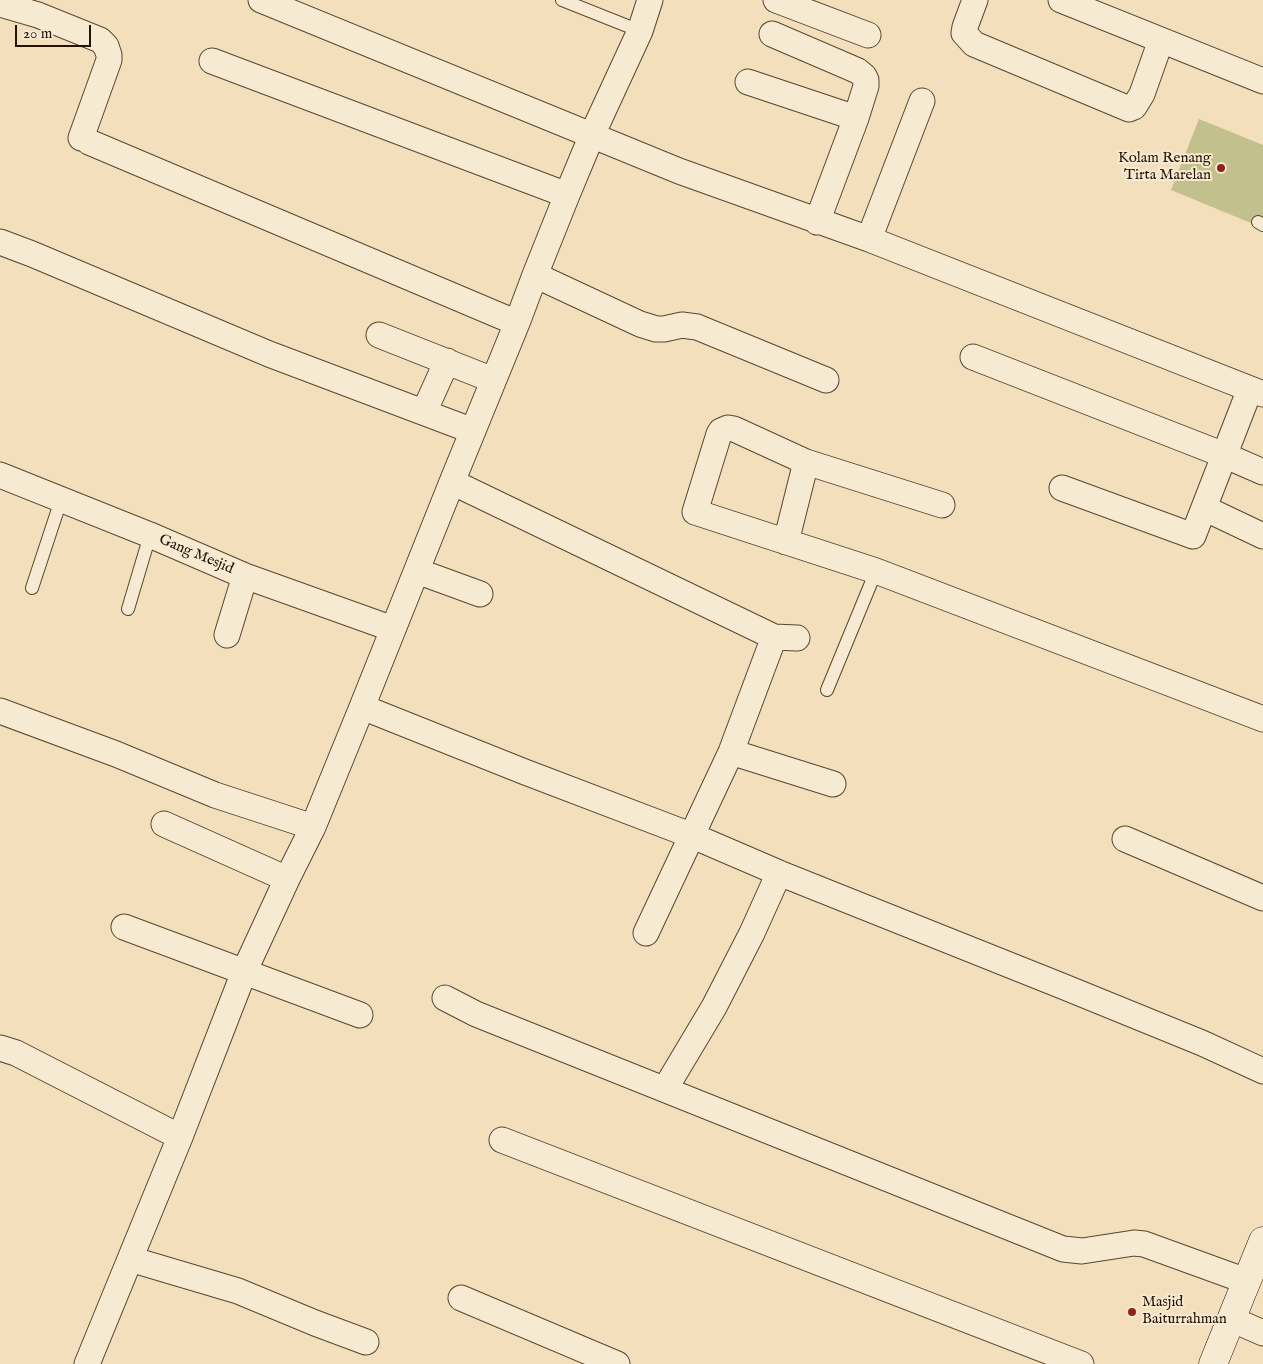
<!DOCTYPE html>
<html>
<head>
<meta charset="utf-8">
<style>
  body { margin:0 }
  #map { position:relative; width:1263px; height:1364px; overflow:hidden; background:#f3dfbb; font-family:"IM FELL English",serif }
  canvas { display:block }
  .scale { position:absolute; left:15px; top:25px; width:76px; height:22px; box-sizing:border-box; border:2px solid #241300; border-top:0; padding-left:6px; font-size:15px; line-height:18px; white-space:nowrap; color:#241300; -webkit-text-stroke:4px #f7ead3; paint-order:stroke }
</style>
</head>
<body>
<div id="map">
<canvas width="1263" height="1364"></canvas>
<div class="scale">20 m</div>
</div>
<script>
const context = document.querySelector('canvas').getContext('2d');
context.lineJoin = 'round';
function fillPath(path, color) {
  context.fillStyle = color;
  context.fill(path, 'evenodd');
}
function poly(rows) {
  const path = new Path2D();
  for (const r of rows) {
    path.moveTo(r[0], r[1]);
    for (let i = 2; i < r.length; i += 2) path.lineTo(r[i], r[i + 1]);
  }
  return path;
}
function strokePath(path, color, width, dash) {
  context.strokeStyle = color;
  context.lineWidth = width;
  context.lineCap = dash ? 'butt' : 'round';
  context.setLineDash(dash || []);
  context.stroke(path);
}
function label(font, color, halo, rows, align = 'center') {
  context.font = font + ' "IM FELL English",serif';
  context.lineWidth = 4;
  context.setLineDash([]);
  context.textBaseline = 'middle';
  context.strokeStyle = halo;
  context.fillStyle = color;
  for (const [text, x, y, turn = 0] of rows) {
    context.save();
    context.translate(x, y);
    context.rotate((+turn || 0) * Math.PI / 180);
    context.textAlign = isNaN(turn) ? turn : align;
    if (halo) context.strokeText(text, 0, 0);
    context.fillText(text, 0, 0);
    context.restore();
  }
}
fillPath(poly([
  [1199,119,1263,145,1263,228,1171,190]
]), '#c2c08c');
const lane = poly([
  [562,0,640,31],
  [1258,222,1263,225],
  [32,588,61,500],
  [128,609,150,535],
  [827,690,876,571]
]);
const street = poly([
  [261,0,679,171,869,239,1263,394],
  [776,0,868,35],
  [975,0,965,27,964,33,974,44,1129,109,1134,107,1142,94,1161,40],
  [1061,0,1263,81],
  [0,4,38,15,100,40,106,46,109,55,109,60,81,138],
  [772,34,858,71,864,76,866,80,866,86,856,118],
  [212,61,567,195],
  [748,82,856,118,817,222],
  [89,142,517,323],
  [869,239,922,101],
  [0,242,32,254,269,354,473,431],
  [535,275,640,324,656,329,664,329,682,325,697,327,826,380],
  [379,335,493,380],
  [973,357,1224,455,1263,472],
  [424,412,447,361],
  [0,475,150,535,245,576,393,629],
  [452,482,774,637,797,638],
  [1062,488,1193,536,1250,389],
  [942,505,806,462,734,429,728,428,721,431,719,434,695,512,876,571,1263,719],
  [1204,508,1263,536],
  [786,542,806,462],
  [417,571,480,594],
  [227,635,245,576],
  [362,707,525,772,693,836,779,873,1062,986,1202,1043,1263,1071],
  [0,711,116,754,215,795,313,827],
  [731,752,833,784],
  [164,824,287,879],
  [1125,839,1263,898],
  [124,927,360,1015],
  [646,933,731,752,774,637],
  [445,998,476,1014,1063,1249,1082,1251,1134,1243,1144,1244,1246,1281],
  [0,1048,16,1053,180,1137],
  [665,1089,714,1007,752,933,779,873],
  [502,1140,1081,1364],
  [130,1259,238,1291,315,1323,366,1342],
  [461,1298,617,1364],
  [1231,1319,1263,1333],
  [87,1364,180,1137,244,972,287,879,313,827,362,707,452,482,517,323,535,275,567,195,592,135,640,31,650,0]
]);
const secondary = poly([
  [1213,1364,1263,1241]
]);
strokePath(lane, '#58462f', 14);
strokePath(street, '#58462f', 27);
strokePath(secondary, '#241300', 29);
strokePath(lane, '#f7ead3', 12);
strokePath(street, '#f7ead3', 25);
strokePath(secondary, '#f7ead3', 28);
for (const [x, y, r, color] of [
  [1221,168,5,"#8f2418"],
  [1132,1312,5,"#8f2418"]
]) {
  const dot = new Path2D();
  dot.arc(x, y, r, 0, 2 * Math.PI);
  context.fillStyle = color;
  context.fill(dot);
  strokePath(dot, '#f7ead3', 2);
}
label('15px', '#241300', '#f7ead3', [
  ["Kolam Renang",1211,159],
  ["Tirta Marelan",1211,176],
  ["Masjid",1142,1303,"left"],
  ["Baiturrahman",1142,1320,"left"]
], 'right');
label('15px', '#241300', '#f7ead3', [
  ["Gang Mesjid",196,555,23]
]);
</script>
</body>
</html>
